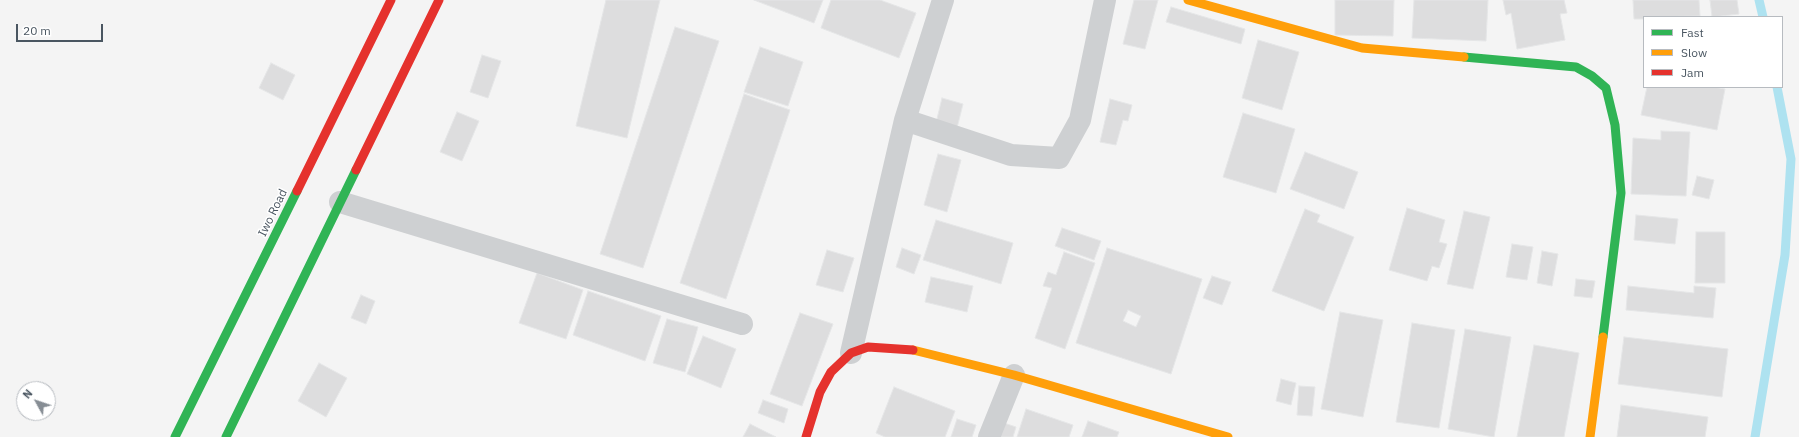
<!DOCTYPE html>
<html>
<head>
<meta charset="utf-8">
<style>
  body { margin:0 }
  #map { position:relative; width:1799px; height:437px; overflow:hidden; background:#f4f4f4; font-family:"IBM Plex Sans",sans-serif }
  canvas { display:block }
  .legend { position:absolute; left:1643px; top:16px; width:140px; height:72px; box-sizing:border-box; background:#fff; border:1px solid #b7bbc0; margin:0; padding:5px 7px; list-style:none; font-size:12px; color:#4a5661 }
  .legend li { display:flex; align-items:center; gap:8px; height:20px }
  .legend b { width:20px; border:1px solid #b7bbc0 }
  .north { position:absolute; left:16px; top:381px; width:40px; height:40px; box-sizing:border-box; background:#fff; border:1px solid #b7bbc0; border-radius:50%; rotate:310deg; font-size:11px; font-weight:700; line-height:16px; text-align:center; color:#4a5661 }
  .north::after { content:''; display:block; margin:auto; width:14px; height:18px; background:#868d94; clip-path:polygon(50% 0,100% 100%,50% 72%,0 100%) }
  .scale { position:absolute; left:16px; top:24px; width:87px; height:18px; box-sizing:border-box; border:2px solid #4a5661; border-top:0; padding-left:5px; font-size:12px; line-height:14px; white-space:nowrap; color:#4a5661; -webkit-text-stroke:3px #fff; paint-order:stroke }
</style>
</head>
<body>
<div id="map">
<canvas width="1799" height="437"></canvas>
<ul class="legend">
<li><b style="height:5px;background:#30b455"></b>Fast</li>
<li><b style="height:5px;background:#ff9f0a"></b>Slow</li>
<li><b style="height:5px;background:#e5322d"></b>Jam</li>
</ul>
<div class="north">N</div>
<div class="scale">20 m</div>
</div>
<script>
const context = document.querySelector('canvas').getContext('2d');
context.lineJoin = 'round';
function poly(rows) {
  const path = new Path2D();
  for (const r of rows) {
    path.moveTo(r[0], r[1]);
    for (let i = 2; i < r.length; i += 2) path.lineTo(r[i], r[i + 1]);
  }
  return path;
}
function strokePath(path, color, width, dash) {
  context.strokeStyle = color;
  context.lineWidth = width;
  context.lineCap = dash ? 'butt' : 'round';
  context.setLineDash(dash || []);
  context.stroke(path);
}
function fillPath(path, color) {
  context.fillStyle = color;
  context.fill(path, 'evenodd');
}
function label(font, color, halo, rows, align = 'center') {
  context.font = font + ' "IBM Plex Sans",sans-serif';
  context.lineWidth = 3;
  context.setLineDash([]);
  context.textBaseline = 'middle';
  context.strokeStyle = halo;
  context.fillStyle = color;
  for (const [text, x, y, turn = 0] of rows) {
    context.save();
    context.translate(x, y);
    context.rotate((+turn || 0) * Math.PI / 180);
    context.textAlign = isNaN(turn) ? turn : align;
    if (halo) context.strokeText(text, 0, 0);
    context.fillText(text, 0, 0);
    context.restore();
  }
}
strokePath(poly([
  [1759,0,1763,17],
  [1755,437,1785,255,1791,159,1777,87]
]), '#aee2f0', 9);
const building = poly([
  [606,0,660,0,627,138,576,126,606,0],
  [754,0,823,0,814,23,754,0],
  [831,0,880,0,916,13,899,58,821,28,831,0],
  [1134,0,1158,0,1145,49,1123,44,1134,0],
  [1335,0,1394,0,1393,36,1335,35,1335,0],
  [1414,0,1488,0,1486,41,1412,38,1414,0],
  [1503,0,1564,0,1567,13,1560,14,1565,40,1517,49,1511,13,1506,15,1503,0],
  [1633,0,1699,0,1700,16,1644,17,1644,19,1634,19,1633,0],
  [1710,0,1737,0,1739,14,1712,17,1710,0],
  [1171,7,1245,29,1241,44,1166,22,1171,7],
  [675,27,719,41,643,268,600,254,675,27],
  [1258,40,1299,52,1282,110,1242,98,1258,40],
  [760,47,803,62,788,106,744,92,760,47],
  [482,55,501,61,488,98,470,92,482,55],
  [271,63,295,75,283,100,259,88,271,63],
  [1647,87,1714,87,1725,89,1717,130,1641,115,1647,87],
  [744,94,790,110,726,299,680,283,744,94],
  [942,98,963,104,957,128,936,123,942,98],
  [1110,99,1132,105,1128,121,1123,120,1116,145,1100,142,1110,99],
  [457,112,479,121,462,161,440,152,457,112],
  [1243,113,1295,129,1276,193,1223,177,1243,113],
  [1661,131,1690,132,1686,196,1631,194,1633,138,1661,140,1661,131],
  [1305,152,1358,172,1344,209,1290,189,1305,152],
  [938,154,961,160,947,212,924,205,938,154],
  [1697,176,1714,180,1709,199,1692,195,1697,176],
  [1407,208,1445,220,1439,242,1447,244,1439,268,1432,266,1427,281,1389,270,1407,208],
  [1305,209,1320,215,1317,222,1354,237,1324,311,1272,291,1305,209],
  [1464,211,1490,217,1473,289,1447,284,1464,211],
  [1636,215,1678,219,1675,244,1634,240,1636,215],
  [936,220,1013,243,1001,284,923,260,936,220],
  [1062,228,1101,241,1094,260,1055,246,1062,228],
  [1696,232,1725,232,1725,283,1695,283,1696,232],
  [1512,244,1533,247,1527,280,1506,277,1512,244],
  [902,248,921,255,914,274,896,267,902,248],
  [1107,248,1202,279,1171,374,1076,343,1107,248],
  [1128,310,1141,316,1136,327,1123,321,1128,310],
  [827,250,854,258,843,292,816,285,827,250],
  [1542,251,1558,254,1552,286,1537,283,1542,251],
  [1064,252,1095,263,1065,349,1035,338,1052,288,1043,286,1048,272,1056,275,1064,252],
  [537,273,583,290,566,339,519,323,537,273],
  [1212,276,1231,282,1222,305,1203,298,1212,276],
  [931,277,973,286,967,312,925,302,931,277],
  [1576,279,1595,281,1592,298,1574,296,1576,279],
  [1628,286,1694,293,1694,286,1716,288,1713,318,1626,310,1628,286],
  [588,291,661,316,645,361,573,335,588,291],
  [361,295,375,301,366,324,351,318,361,295],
  [1340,312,1383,320,1363,417,1321,409,1340,312],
  [800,313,833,324,802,406,770,394,800,313],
  [667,319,698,327,685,372,653,363,667,319],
  [1412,323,1455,330,1439,428,1396,422,1412,323],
  [1465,329,1511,337,1494,437,1448,429,1465,329],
  [703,336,736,349,721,388,687,374,703,336],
  [1624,337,1728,349,1722,397,1618,384,1624,337],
  [1534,345,1579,353,1564,437,1517,437,1534,345],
  [319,363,347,378,326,417,298,401,319,363],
  [1281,379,1296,383,1291,405,1276,401,1281,379],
  [1299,386,1315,387,1312,416,1297,415,1299,386],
  [894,387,955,411,945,437,885,437,876,433,894,387],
  [763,400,788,409,784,423,758,413,763,400],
  [1621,405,1708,417,1705,437,1617,437,1621,405],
  [1026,409,1073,425,1069,437,1017,437,1026,409],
  [957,419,976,425,972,437,951,437,957,419],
  [1088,421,1119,432,1117,437,1082,437,1088,421],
  [1001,422,1016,427,1013,437,996,437,1001,422],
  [750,424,776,437,743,437,750,424]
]);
fillPath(building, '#ddddde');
strokePath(building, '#e5e6e7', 1);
strokePath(poly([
  [905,120,1011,155,1059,158,1080,120,1105,0],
  [340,202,742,324],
  [851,353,905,120,943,0],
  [989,437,1014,375]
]), '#ced0d2', 22);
strokePath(poly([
  [1464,57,1576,67,1592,76,1606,88,1615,125,1621,193,1603,337],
  [175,437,297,191],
  [226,437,356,170]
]), '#30b455', 9);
strokePath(poly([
  [1188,0,1362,48,1464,57],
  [913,350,1014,375,1228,437],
  [1590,437,1603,337]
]), '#ff9f0a', 9);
strokePath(poly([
  [356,170,439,0],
  [297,191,391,0],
  [806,437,820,392,831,372,851,353,868,347,913,350]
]), '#e5322d', 9);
label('12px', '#4a5661', '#fff', [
  ["Iwo Road",273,213,-64]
]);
</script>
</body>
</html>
